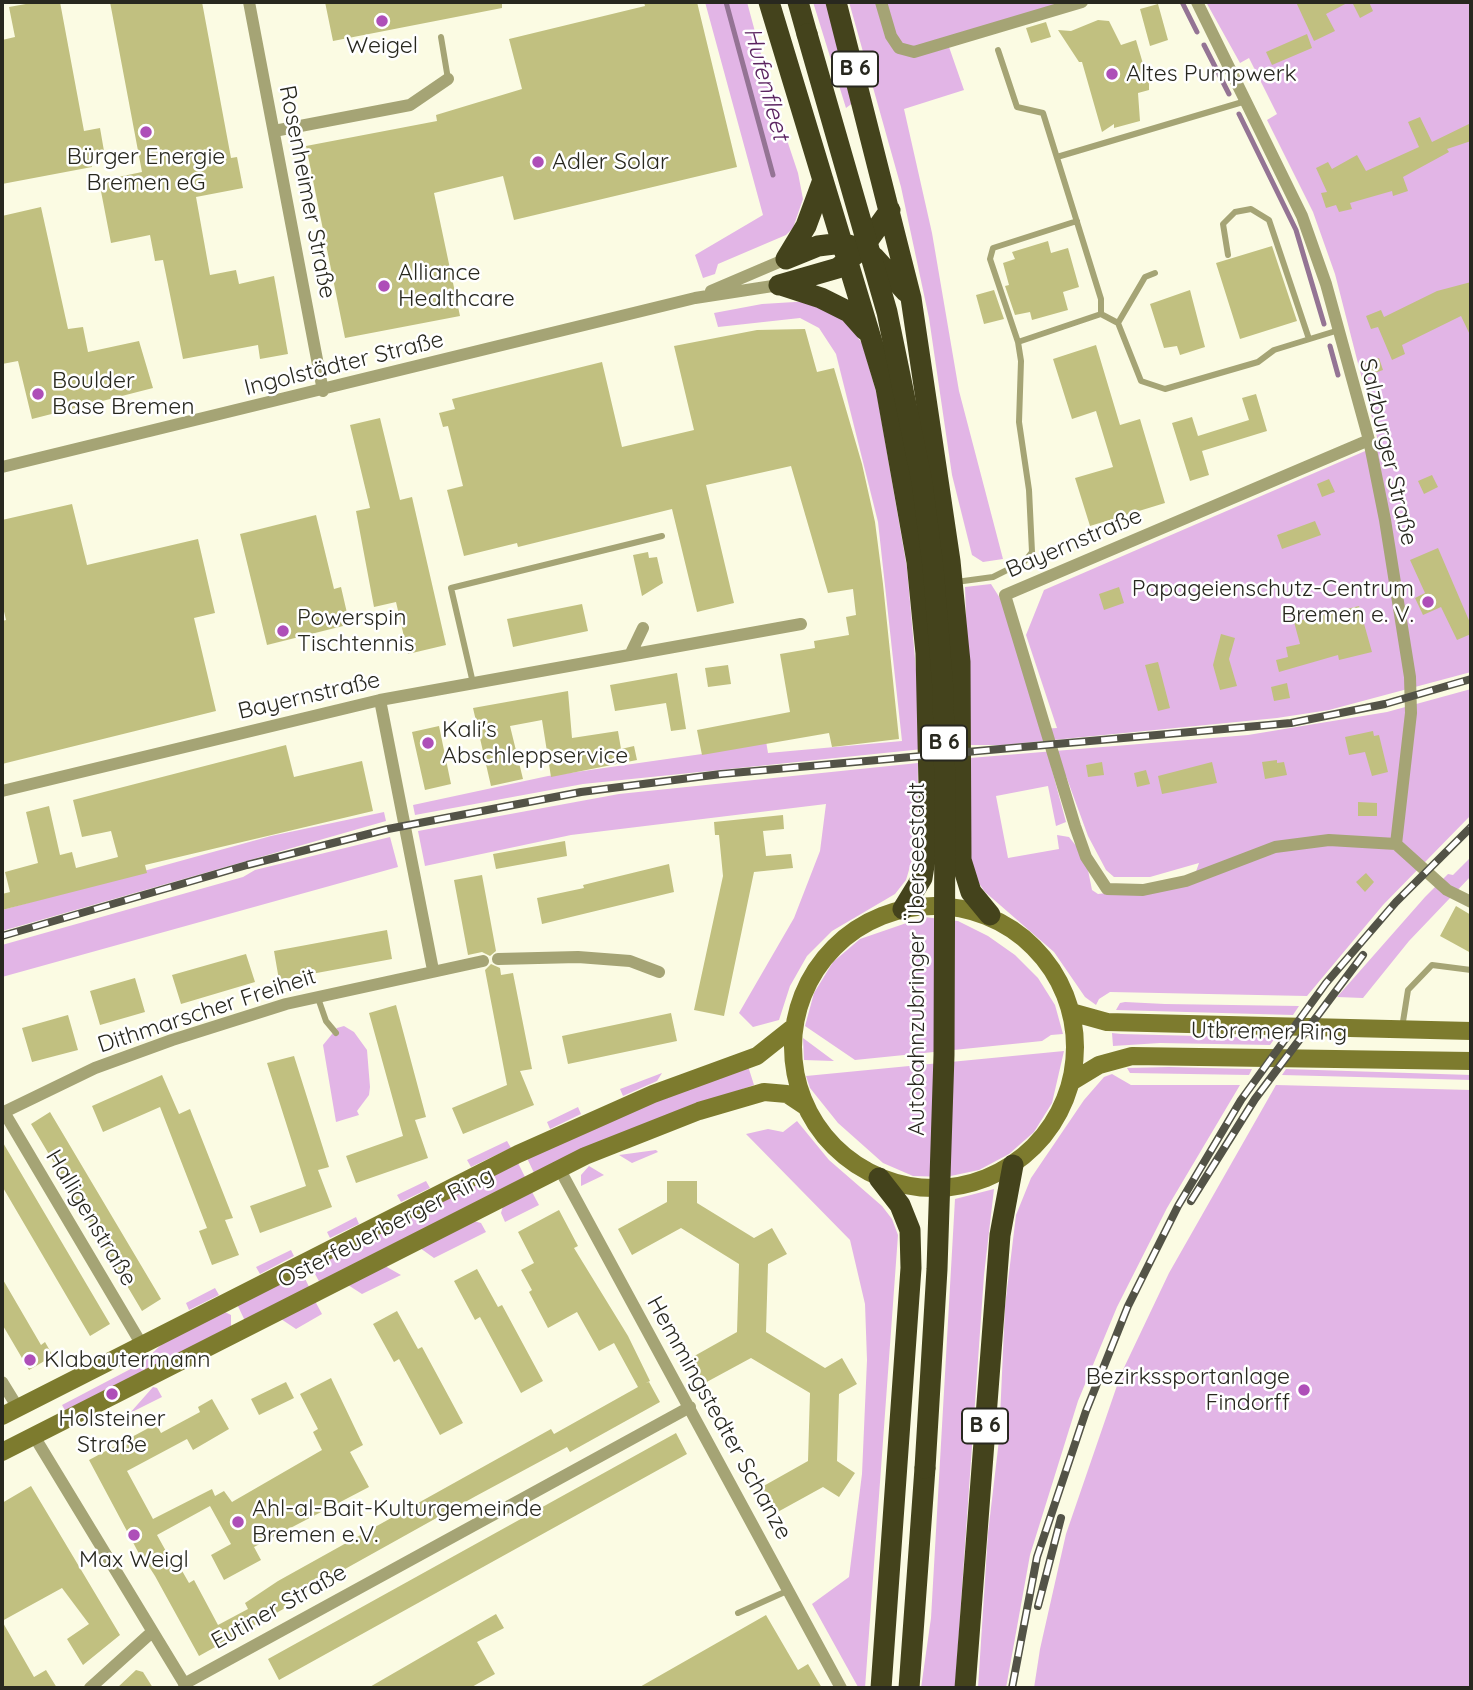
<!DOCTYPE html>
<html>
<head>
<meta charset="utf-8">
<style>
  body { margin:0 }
  #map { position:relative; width:1473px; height:1690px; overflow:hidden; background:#fbfbe3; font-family:Quicksand,sans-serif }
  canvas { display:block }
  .frame { position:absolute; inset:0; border:4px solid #28281f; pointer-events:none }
</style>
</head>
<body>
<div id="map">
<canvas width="1473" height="1690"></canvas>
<div class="frame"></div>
</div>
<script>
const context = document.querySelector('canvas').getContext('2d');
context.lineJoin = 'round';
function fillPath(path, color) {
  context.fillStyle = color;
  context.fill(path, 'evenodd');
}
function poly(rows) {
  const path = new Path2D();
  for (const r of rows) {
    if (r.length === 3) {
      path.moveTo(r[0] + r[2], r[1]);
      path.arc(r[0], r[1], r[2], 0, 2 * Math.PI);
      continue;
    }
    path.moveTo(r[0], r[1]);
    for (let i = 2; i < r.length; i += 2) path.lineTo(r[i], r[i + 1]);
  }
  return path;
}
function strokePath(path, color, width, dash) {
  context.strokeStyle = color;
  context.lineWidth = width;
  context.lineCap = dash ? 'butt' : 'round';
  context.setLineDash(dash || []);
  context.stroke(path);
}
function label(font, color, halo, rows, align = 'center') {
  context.font = font + ' Quicksand,sans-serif';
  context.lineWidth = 5;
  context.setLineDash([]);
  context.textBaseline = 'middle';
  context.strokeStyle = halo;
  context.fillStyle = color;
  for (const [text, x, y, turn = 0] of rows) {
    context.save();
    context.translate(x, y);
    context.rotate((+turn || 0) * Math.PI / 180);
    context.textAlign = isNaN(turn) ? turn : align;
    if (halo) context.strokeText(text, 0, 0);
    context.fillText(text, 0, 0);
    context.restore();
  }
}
fillPath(poly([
  [705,2,747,2,772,95,798,173,803,199,793,228,786,235,718,264,715,274,703,278,695,255,763,215],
  [813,2,826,2,854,102,846,108],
  [849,2,1080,2,949,47,964,90,904,109,932,233,959,391,1003,559,983,562,972,555,952,475,929,318,901,187],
  [1206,2,1471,2,1471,672,1329,710,1277,718,1002,745,970,745,965,587,991,584,1003,603,1041,729,1057,728,1026,635,1044,590,1379,445,1335,274,1313,212,1267,120,1277,114,1249,58,1240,63],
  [811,301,841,316,862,343,877,395,907,568,923,749,583,784,415,815,413,805,548,776,702,754,766,741,768,753,902,741,878,522,836,354,819,328,800,318,718,327,714,313,762,304],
  [1471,689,1471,815,1383,905,1307,996,1110,992,1099,999,1096,1005,1085,997,1054,952,985,892,976,879,970,855,970,758,1248,735,1387,712],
  [1051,766,1066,776,1088,836,1106,870,1114,877,1150,877,1199,863,1192,883,1098,894,1092,890,1088,870,1077,847,1069,837,1057,835,1059,849,1008,858,996,796,1048,786,1056,826,1066,822],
  [918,763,917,843,906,880,895,894,832,931,807,956,790,986,779,1020,753,1027,739,1013,794,918,820,851,826,804,571,835,425,866,418,831,619,794],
  [384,812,386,821,2,931,2,910,271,836],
  [390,837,398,867,2,977,2,945,243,877,255,870],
  [1471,857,1471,876,1409,941,1363,998,1337,997,1425,897,1448,874,1453,875],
  [924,917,958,921,988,936,1015,955,1038,978,1055,1005,1063,1034,1051,1035,1042,1041,855,1060,805,1026,814,993,833,962,860,939],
  [1125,1002,1165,1004,1299,1006,1293,1015,1116,1010,1120,1003],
  [344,1026,354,1032,367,1050,370,1087,369,1095,357,1111,359,1115,336,1122,323,1045,337,1028],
  [1112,1033,1121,1034,1275,1038,1270,1045,1160,1043,1113,1046],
  [803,1038,834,1061,804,1060],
  [1064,1051,1052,1103,1034,1132,1009,1154,979,1170,946,1177,913,1176,883,1163,838,1123,810,1088,806,1076],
  [748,1066,754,1085,664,1117,535,1175,526,1156,599,1122],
  [1169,1067,1252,1069,1249,1075,1130,1073,1127,1068],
  [1286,1069,1471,1075,1471,1080,1282,1075],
  [662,1073,657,1081,623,1096,620,1089],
  [1112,1074,1131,1085,1240,1085,1167,1208,1117,1307,1078,1401,1030,1555,1006,1688,978,1688,988,1533,999,1440,1005,1306,1016,1215,1031,1178,1084,1100,1104,1077],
  [1276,1085,1471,1090,1471,1688,1034,1688,1040,1649,1066,1534,1121,1374,1169,1273],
  [578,1107,581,1114,550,1129,547,1122],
  [797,1121,829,1160,882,1206,892,1219,898,1235,865,1688,858,1687,812,1604,849,1577,862,1474,867,1360,865,1304,850,1240,746,1134,768,1129,783,1132],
  [507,1141,511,1148,471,1167,467,1160],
  [656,1150,658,1152,632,1163,619,1155],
  [517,1161,526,1179,320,1283,310,1265],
  [589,1166,604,1175,581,1186,581,1175],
  [426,1181,430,1188,401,1202,397,1195],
  [994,1189,984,1275,955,1688,921,1688,931,1618,955,1199],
  [532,1192,539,1205,505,1222,501,1213,503,1206],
  [356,1217,359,1224,330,1238,327,1232],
  [474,1221,481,1223,486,1232,434,1258,420,1248],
  [291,1250,294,1256,260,1274,256,1267],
  [385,1266,401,1275,362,1294,348,1285],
  [301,1270,310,1289,245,1321,236,1302],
  [215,1288,219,1295,189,1310,186,1303],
  [315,1301,322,1314,296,1329,281,1319],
  [223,1311,231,1315,231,1326,66,1412,62,1405,142,1363,164,1342],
  [153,1387,157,1388,162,1397,130,1413]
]), '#e2b5e6');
strokePath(poly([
  [726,2,773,175],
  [1182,2,1197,32],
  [1204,45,1229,94],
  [1239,114,1296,230,1324,324],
  [1330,346,1338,375]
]), '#947494', 5);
fillPath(poly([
  [37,2,60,2,84,131,100,128,104,151,89,154,92,167,2,184,2,40,15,37,9,7],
  [110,2,202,2,231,158,237,157,243,188,196,197,210,275,236,270,239,284,274,276,288,354,260,359,258,345,183,359,163,260,155,261,150,235,111,243,99,181,142,172],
  [325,2,502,2,502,8,333,41],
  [644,2,697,2,737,167,514,220,503,176,434,193,460,316,345,338,306,146,437,121,436,115,522,89,509,39,645,6],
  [1296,2,1349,2,1326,14,1335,31,1314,41],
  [1352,2,1369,2,1373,11,1360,18],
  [1158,4,1168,40,1150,46,1140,9],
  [1098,20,1109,21,1121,45,1136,40,1149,84,1149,90,1138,93,1140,121,1114,128,1114,124,1102,132,1082,62,1079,62,1058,30,1071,31],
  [1046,22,1051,37,1031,43,1026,28],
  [1307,34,1312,48,1272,65,1266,52],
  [1420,117,1432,142,1471,123,1471,141,1447,149,1449,152,1403,177,1408,191,1393,196,1392,191,1350,203,1352,209,1339,212,1336,205,1326,208,1321,193,1327,192,1316,168,1328,162,1332,169,1357,155,1366,171,1419,147,1408,122],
  [41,207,68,329,83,327,88,352,139,341,153,388,32,419,18,361,2,364,2,216],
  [1048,241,1051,253,1068,248,1079,287,1063,292,1068,310,1032,320,1030,312,1015,315,1005,286,1009,285,1003,263,1015,259,1012,252],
  [1272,246,1297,321,1240,339,1216,263],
  [1471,282,1471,337,1461,316,1402,345,1405,354,1392,360,1378,327,1371,329,1366,316,1381,310,1384,317,1437,291],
  [994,290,1004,319,984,324,976,295],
  [1190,290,1205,347,1180,355,1177,346,1164,348,1150,304],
  [805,329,817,372,834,368,862,464,875,522,883,584,899,739,832,747,829,733,702,755,697,730,790,712,780,654,815,648,814,641,849,635,846,617,856,615,853,589,828,593,791,466,706,485,734,603,697,612,672,509,518,547,517,543,464,556,447,490,463,486,448,426,443,427,439,413,455,409,452,399,602,362,622,447,694,430,674,346,757,330],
  [1096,345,1120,425,1140,419,1165,503,1090,526,1075,478,1113,467,1096,411,1072,419,1053,359],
  [1379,358,1383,370,1369,375,1365,363],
  [1256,394,1267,431,1202,451,1209,475,1190,481,1172,423,1192,417,1198,436,1249,420,1242,398],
  [380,418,400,500,412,497,446,645,408,654,396,602,374,607,356,511,370,508,350,425],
  [1432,475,1438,487,1424,494,1418,481],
  [1329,479,1335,492,1322,497,1317,484],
  [72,504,87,565,198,539,215,613,194,618,216,711,2,764,2,621,6,620,2,603,2,520],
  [316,515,334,589,341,587,347,613,340,615,343,626,267,645,240,534],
  [1315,521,1321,535,1282,549,1277,535],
  [1438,548,1471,625,1471,634,1457,640,1441,607,1423,615,1415,598,1425,593,1410,560],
  [648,552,649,558,657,557,663,583,642,596,633,555],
  [1119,587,1124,603,1104,610,1099,594],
  [582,604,588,631,513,647,507,619],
  [1359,606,1372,652,1339,660,1338,655,1279,672,1276,660,1288,657,1286,647,1300,644,1294,622],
  [1221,634,1235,638,1229,659,1237,686,1220,690,1213,665],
  [1158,662,1170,708,1158,711,1145,665],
  [728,665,731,684,708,687,705,668],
  [677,673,686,729,671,731,666,703,615,711,610,685],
  [1287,683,1290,698,1274,701,1271,687],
  [568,691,572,738,618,731,621,749,634,746,637,760,551,777,542,720,510,726,523,779,491,786,473,708],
  [439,726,451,784,425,790,412,732],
  [1373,731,1374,736,1379,735,1388,772,1372,776,1365,752,1349,755,1345,737],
  [286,745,294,777,362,761,373,811,145,865,147,873,2,910,2,894,10,892,5,872,38,863,26,812,49,806,60,855,72,852,76,868,118,857,111,831,82,837,73,800],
  [1277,760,1277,763,1284,762,1287,775,1265,779,1262,762],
  [1102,762,1104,775,1088,777,1086,765],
  [1212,762,1217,783,1162,794,1158,776],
  [1146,770,1150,784,1137,787,1134,773],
  [1358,802,1377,803,1377,816,1358,816],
  [783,815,784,829,763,831,766,856,791,854,793,868,754,872,724,1016,694,1010,723,876,719,835,715,835,714,822],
  [565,841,567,856,496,869,493,854],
  [669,864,674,892,542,924,537,898,584,888,583,885],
  [1366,873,1374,882,1365,892,1356,882],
  [482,875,496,951,490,956,482,952,468,955,454,880],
  [1456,906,1471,915,1471,953,1440,936],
  [387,930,392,959,279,980,274,951],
  [246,954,255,982,181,1004,172,975],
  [491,964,500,968,501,975,513,973,532,1069,520,1071,534,1105,463,1134,452,1108,507,1085,485,970],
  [135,978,145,1012,100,1025,90,991],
  [396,1005,426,1117,415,1120,428,1158,356,1183,346,1156,403,1136,369,1013],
  [671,1013,677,1041,568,1064,562,1036],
  [68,1015,78,1050,32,1062,22,1028],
  [294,1056,329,1167,318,1170,332,1207,260,1233,250,1206,306,1186,267,1063],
  [162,1075,179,1114,190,1109,233,1218,225,1220,239,1255,212,1265,199,1231,207,1228,160,1107,103,1132,92,1106],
  [50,1112,161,1299,142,1311,31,1124],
  [2,1141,110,1324,90,1336,2,1186],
  [667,1181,697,1181,697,1203,754,1238,772,1228,787,1254,768,1264,766,1332,825,1368,842,1358,857,1384,839,1394,837,1461,855,1473,839,1497,823,1487,774,1514,760,1488,808,1461,810,1393,751,1358,703,1384,689,1359,737,1332,739,1264,681,1228,632,1255,618,1229,667,1202],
  [559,1210,578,1246,574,1248,628,1336,650,1381,646,1383,649,1382,660,1402,570,1452,567,1447,476,1496,284,1603,287,1607,199,1656,155,1576,146,1562,144,1563,89,1460,156,1424,161,1433,200,1412,198,1407,212,1399,229,1429,193,1450,187,1439,127,1471,153,1519,212,1489,215,1496,224,1491,232,1502,322,1450,313,1432,318,1429,300,1394,331,1378,363,1445,350,1452,369,1487,254,1547,261,1560,224,1580,211,1555,231,1544,210,1506,157,1535,177,1571,181,1569,189,1583,194,1580,218,1625,248,1609,245,1603,278,1581,551,1429,554,1434,638,1387,614,1343,599,1351,577,1312,548,1328,529,1292,532,1290,521,1270,534,1263,518,1232],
  [477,1269,498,1307,502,1305,543,1381,521,1393,480,1317,475,1320,454,1281],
  [2,1278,41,1345,45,1342,53,1356,29,1370,2,1324],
  [397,1311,418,1349,422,1347,463,1423,440,1435,399,1359,394,1362,373,1324],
  [286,1382,294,1398,259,1415,251,1399],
  [676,1433,687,1454,279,1680,268,1659],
  [31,1486,120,1635,83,1665,67,1639,89,1624,62,1588,2,1621,34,1677,46,1670,57,1688,2,1688,2,1503],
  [496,1614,504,1628,477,1642,495,1674,470,1688,368,1688],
  [766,1615,798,1670,808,1664,822,1688,638,1688],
  [136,1670,143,1672,153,1688,117,1688]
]), '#c1c080');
strokePath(poly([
  [441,37,448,79],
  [998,50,1017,107,1043,113,1101,299,1101,314],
  [1057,157,1246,101],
  [1228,255,1223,224,1235,212,1251,209,1269,220,1309,339],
  [1118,323,1145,277,1155,273],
  [1018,342,990,259,993,248,1077,221],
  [956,582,993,577,1025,561,1032,552,1029,490,1019,422,1021,361,1018,342,1101,314,1118,323,1141,381,1165,389,1258,362,1274,350,1339,330],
  [473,683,451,588,662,536],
  [318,998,326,1021,336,1033],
  [1402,1028,1408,990,1432,965,1471,970],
  [738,1613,787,1591]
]), '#a5a475', 6);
strokePath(poly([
  [249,2,323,391],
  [881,2,891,36,899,48,914,52,1082,2],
  [1197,2,1302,216,1326,284,1369,440,1385,520,1410,677,1411,713,1396,844],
  [274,131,410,105,448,79],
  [711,291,786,259],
  [1369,440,1005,595,1075,826,1086,857,1107,889,1143,890,1186,881,1275,847,1329,840,1396,844],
  [2,467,695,298,779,285],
  [630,655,643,628],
  [380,700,433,970],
  [2,791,380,700,801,624],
  [1396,844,1447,890,1471,902],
  [498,959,578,957,630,961,659,972],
  [4,1112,142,1345],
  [2,1113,95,1068,172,1040,286,1004,483,961],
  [559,1168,841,1688],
  [2,1382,18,1408],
  [34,1436,187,1688],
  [184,1684,690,1407],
  [90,1688,152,1632]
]), '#a5a475', 12);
strokePath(poly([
  [934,1047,141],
  [1071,1012,1107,1022,1471,1031],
  [1071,1082,1099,1065,1132,1056,1471,1061],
  [2,1416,518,1154,653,1094,757,1056,791,1029],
  [2,1452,585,1156,699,1111,764,1092,787,1094,805,1106]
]), '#7d7b2e', 18);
strokePath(poly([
  [769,2,886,388,917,562,926,653,930,829,922,878,903,909],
  [798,2,807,34],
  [836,2,911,298,950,561,960,662,961,860,971,892,990,915],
  [786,259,818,246,842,243,862,249,875,258,906,292],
  [786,259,806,226,823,180],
  [779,285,838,268,862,249,890,210],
  [781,285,821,298,849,312,865,330],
  [879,1178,900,1205,910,1230,911,1268,881,1688],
  [909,1688,925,1468],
  [965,1688,1000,1235,1013,1165]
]), '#44431c', 21);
const rail = poly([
  [2,936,247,865,388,829,581,792,721,774,1291,723,1385,704,1471,679],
  [1191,1201,1255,1099,1363,955],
  [1038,1606,1061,1518],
  [1012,1688,1037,1557,1086,1411,1128,1306,1178,1206,1241,1100,1326,983,1396,902,1471,827]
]);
strokePath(rail, '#535347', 8);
strokePath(rail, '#fff', 5, [16]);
strokePath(poly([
  [807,34,887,312,922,482,933,567,943,689,945,792,944,1055,937,1269,925,1468]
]), '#44431c', 21);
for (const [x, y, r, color] of [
  [382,21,7,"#ae4fb8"],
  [1112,74,7,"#ae4fb8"],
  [146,132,7,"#ae4fb8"],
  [538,162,7,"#ae4fb8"],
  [384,286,7,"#ae4fb8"],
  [38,394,7,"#ae4fb8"],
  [1428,602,7,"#ae4fb8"],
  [283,631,7,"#ae4fb8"],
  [428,743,7,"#ae4fb8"],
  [30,1360,7,"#ae4fb8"],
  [1304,1390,7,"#ae4fb8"],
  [112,1394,7,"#ae4fb8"],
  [238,1522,7,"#ae4fb8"],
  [134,1535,7,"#ae4fb8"]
]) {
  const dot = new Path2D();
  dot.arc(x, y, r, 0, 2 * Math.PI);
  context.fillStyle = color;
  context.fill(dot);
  strokePath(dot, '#fff', 2.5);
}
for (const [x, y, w] of [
  [855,69,46],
  [944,743,46],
  [985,1426,46]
]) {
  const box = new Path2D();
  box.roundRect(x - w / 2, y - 17.5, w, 35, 5);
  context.fillStyle = '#fff';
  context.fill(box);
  strokePath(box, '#28281f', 2);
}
label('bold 21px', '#28281f', null, [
  ["B 6",855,69],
  ["B 6",944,743],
  ["B 6",985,1426]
]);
label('23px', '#28281f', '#fff', [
  ["Weigel",382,46,"center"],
  ["Altes Pumpwerk",1126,74],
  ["Bürger Energie",146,157,"center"],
  ["Bremen eG",146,183,"center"],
  ["Adler Solar",552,162],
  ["Alliance",398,273],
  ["Healthcare",398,299],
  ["Boulder",52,381],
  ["Base Bremen",52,407],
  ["Papageienschutz-Centrum",1414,589,"right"],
  ["Bremen e. V.",1414,615,"right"],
  ["Powerspin",297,618],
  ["Tischtennis",297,644],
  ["Kali's",442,730],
  ["Abschleppservice",442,756],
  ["Klabautermann",44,1360],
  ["Bezirkssportanlage",1290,1377,"right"],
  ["Findorff",1290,1403,"right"],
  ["Holsteiner",112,1419,"center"],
  ["Straße",112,1445,"center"],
  ["Ahl-al-Bait-Kulturgemeinde",252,1509],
  ["Bremen e.V.",252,1535],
  ["Max Weigl",134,1560,"center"]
], 'left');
label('23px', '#28281f', '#fff', [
  ["Rosenheimer Straße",307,192,79],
  ["Ingolstädter Straße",344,364,-14],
  ["Salzburger Straße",1388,452,77],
  ["Bayernstraße",1074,543,-23],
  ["Bayernstraße",309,696,-13],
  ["Autobahnzubringer Überseestadt",917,959,-90],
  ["Dithmarscher Freiheit",207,1011,-18],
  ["Utbremer Ring",1269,1032,1],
  ["Halligenstraße",91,1218,59],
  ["Osterfeuerberger Ring",386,1228,-27],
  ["Hemmingstedter Schanze",719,1418,61],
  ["Eutiner Straße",279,1607,-29]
]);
label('italic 24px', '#5c2561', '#fff', [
  ["Hufenfleet",766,84,75]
]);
</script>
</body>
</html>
